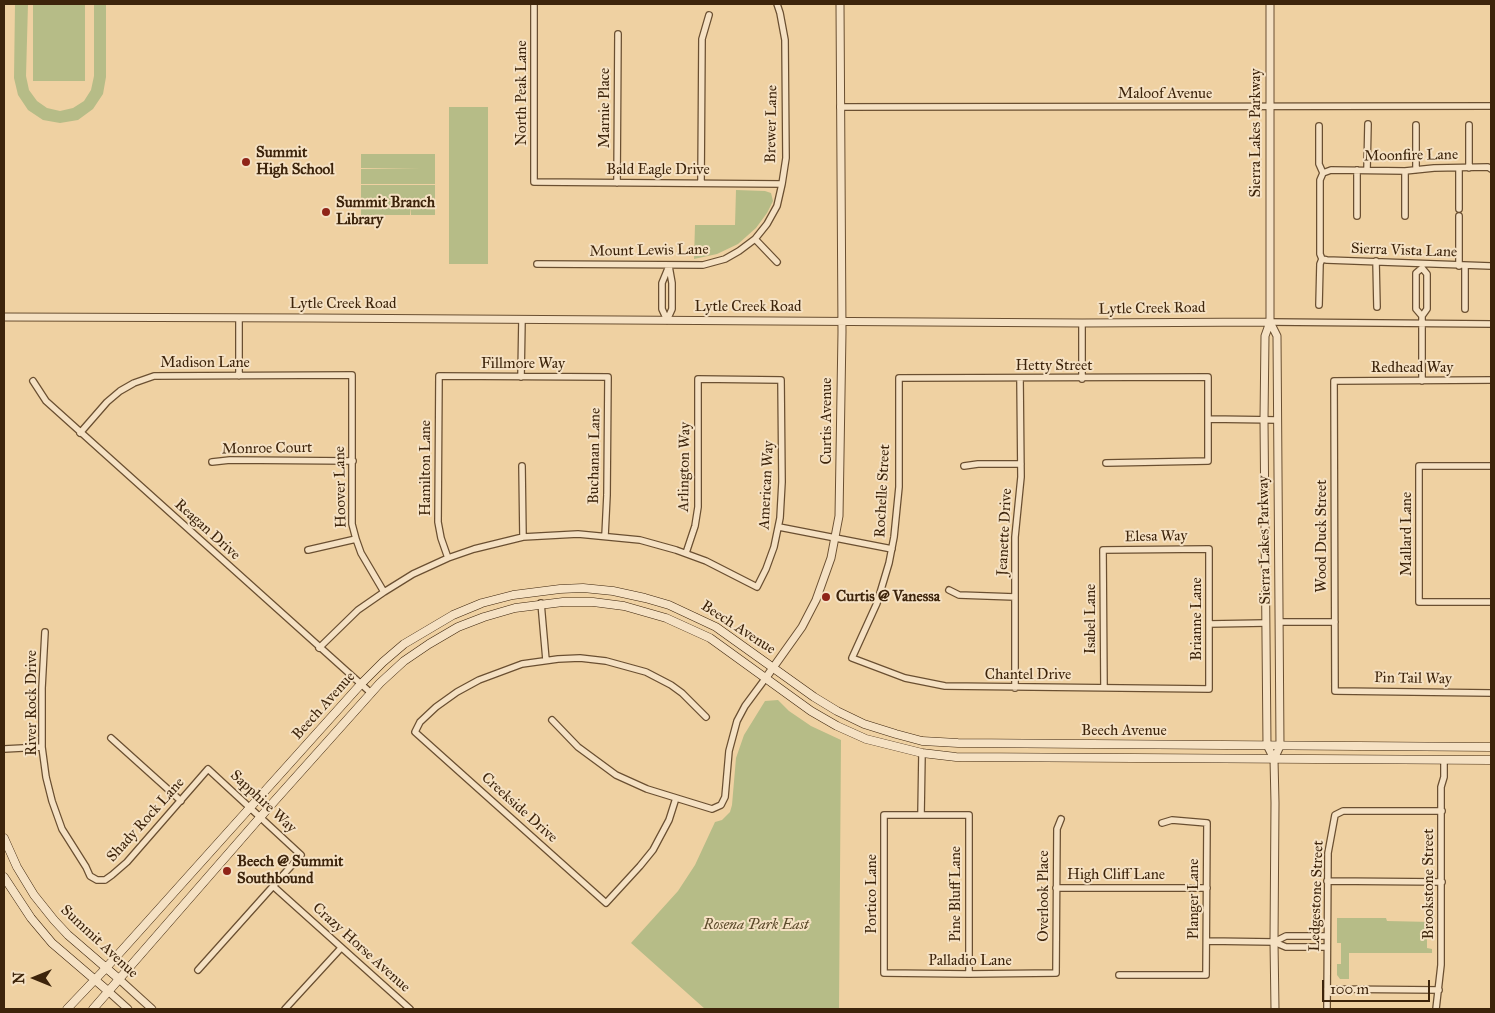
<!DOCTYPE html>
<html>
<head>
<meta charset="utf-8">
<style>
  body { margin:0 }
  #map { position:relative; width:1495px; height:1013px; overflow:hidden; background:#efd1a2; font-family:"IM FELL Great Primer",serif }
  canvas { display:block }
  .frame { position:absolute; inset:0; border:5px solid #3d240b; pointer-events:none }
  .north { position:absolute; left:10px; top:953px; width:50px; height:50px; -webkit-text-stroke:4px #f5e1c3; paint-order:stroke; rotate:270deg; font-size:14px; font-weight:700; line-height:20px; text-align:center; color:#3d240b }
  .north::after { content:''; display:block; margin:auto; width:18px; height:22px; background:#3d240b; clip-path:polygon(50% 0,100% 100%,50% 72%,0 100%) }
  .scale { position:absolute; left:1322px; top:980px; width:108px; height:22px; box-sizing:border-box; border:2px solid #3d240b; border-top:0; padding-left:6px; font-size:15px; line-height:18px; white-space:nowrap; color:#3d240b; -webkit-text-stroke:4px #f5e1c3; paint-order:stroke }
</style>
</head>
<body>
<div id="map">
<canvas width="1495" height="1013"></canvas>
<div class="frame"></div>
<div class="north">N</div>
<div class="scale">100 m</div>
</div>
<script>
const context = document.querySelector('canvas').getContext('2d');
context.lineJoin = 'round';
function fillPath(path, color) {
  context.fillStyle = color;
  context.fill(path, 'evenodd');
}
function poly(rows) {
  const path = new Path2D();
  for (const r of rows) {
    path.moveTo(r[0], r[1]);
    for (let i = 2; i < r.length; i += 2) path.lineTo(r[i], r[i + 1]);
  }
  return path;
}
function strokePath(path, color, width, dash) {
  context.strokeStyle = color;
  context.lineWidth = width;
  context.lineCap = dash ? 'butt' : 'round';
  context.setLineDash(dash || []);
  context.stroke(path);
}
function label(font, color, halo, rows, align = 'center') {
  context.font = font + ' "IM FELL Great Primer",serif';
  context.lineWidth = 4;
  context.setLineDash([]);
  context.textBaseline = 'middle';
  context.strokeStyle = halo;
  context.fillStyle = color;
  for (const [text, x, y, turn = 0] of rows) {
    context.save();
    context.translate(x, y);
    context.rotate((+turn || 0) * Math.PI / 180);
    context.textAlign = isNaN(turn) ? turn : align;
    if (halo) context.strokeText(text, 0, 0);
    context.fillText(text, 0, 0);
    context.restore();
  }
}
fillPath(poly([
  [15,4,28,4,26,76,29,90,37,101,47,108,60,111,73,108,84,101,91,90,94,76,94,4,106,4,106,77,103,94,93,109,78,120,60,123,43,120,28,110,18,95,14,78],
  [33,4,85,4,85,81,33,81],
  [449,107,488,107,488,264,449,264],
  [361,154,435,154,435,184,361,184,361,169,421,169,361,168],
  [361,185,435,185,435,200,361,200],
  [736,190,765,191,771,193,773,201,767,213,756,228,738,244,717,254,694,259,695,225,735,225],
  [361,201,435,201,435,215,411,215,411,205,410,215,361,215],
  [778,700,789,711,811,726,841,740,839,1009,705,1009,631,943,678,891,695,865,715,822,722,820,730,812,732,805,736,758,744,735,765,701],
  [1337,918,1386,918,1387,921,1432,922,1432,926,1427,927,1427,948,1432,949,1432,953,1349,953,1349,979,1340,979,1337,975,1337,964,1341,964,1341,943,1337,943]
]), '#b6bc87');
const minor = poly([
  [534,4,534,182,782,184],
  [840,107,1491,106],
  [1319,126,1319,164,1323,173],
  [1459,168,1459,209],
  [1469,168,1469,125],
  [1491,169,1488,167,1434,168,1405,171,1331,170,1323,173,1320,180,1320,254,1322,259,1327,260,1491,266],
  [1367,170,1368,124],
  [1416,170,1416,125],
  [617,183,618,34],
  [701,183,702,39,709,15],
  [1357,216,1357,170],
  [1405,216,1405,171],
  [1459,216,1459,266],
  [755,239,777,262],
  [1376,261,1377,307],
  [537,264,703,265,725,259,739,251,755,239,767,224,777,206,782,184,786,158,785,40,780,13,777,4],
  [1319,305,1320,264,1322,259],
  [1465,309,1465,266],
  [1422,316,1416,309,1416,273,1422,268,1427,274,1427,309,1422,316,1422,381],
  [239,318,239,376],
  [667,320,662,309,662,283,669,266],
  [667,320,672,309,672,283,669,266],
  [1270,322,1491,324],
  [1082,323,1082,379],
  [521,377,522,319],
  [1491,380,1334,381,1335,691,1491,693],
  [33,381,46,401,371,693],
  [1208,419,1277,420],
  [80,433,107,402,120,391,134,383,154,376,352,375,352,524,356,539,361,553,384,592],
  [212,462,230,460,353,461],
  [522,466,523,537],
  [964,466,978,464,1021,464],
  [1491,466,1419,466,1419,602,1491,602],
  [779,527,892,549],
  [308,550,356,539],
  [448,558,441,538,438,522,439,376,608,377,607,495,605,536],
  [949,590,959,595,1015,597],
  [541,603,546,660],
  [1280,622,1335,622],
  [1209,624,1266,623],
  [45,632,42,688,42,747,46,777,52,801,62,829,86,867,90,876,97,880,105,880,112,875,127,862,208,769,301,855,198,970],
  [319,648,358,610,384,592,413,574,448,558,474,549,523,537,578,534,640,540,676,550,706,561,757,587,766,569,774,547,780,518,782,482,781,380,698,379,698,507,695,526,686,553],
  [1015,688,1015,537,1021,477,1020,378],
  [1104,688,1103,550,1209,549,1209,689,945,686,905,678,852,658,877,603,889,563,894,537,899,487,899,378,1208,377,1208,461,1106,463],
  [552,720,578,747,616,775,647,789,712,809,721,805,725,797,729,751,737,721,745,706,765,679],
  [111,738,181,801],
  [4,749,42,747],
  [676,798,669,820,653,850,640,866,606,903,415,732,420,722,436,707,457,692,479,680,522,664,558,659,580,658,606,661,646,672,671,685,682,693,706,717],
  [921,815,922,753],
  [1327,881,1442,882],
  [273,886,410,1009],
  [1056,888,1207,888],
  [1207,941,1274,942,1286,947,1327,947],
  [1274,942,1286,936,1327,936],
  [969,974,969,815,884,815,884,973,969,974,1056,973,1057,829,1061,819],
  [1119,975,1206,975,1207,823,1172,820,1162,823],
  [1327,989,1439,990],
  [285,1009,341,948],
  [1327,1009,1328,853,1335,815,1343,811,1442,811],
  [1436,1009,1441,965,1441,787,1444,777,1444,760]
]);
const tertiary = poly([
  [1270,4,1270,322,1265,336,1264,420,1267,745,1274,759,1275,803,1274,942,1275,1009],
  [4,317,312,318,1082,323,1270,322],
  [1270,322,1277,336,1280,746,1274,759],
  [765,679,802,627,816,600,831,558,839,516,842,332,840,4],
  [119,979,152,1009],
  [108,991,128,1009]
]);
const secondary = poly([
  [4,838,17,867,34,895,54,920,68,935,119,979],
  [4,877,31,918,52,943,108,991],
  [67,1009,106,968,361,684,383,662,404,644,453,615,482,603,513,595,560,589,583,588,613,591,645,598,669,605,716,627,814,697,837,711,864,724,896,734,922,741,958,743,1491,747],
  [93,1009,270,806,380,683,404,661,429,644,458,627,484,617,515,608,563,602,593,602,624,606,666,618,710,638,811,711,837,726,866,739,922,753,956,757,1491,760]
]);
strokePath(minor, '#6a4f31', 8);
strokePath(tertiary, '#6a4f31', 9);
strokePath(secondary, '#3d240b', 9);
strokePath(minor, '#f5e1c3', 5.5);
strokePath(tertiary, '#f5e1c3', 7);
strokePath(secondary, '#f5e1c3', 8);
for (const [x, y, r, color] of [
  [246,162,5,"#8f2418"],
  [326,212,5,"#8f2418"],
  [826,597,5,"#8f2418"],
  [227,871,5,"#8f2418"]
]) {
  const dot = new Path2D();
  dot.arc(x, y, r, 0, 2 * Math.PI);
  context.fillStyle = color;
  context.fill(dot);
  strokePath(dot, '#f5e1c3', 2);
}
label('15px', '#3d240b', '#f5e1c3', [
  ["North Peak Lane",522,93,-90],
  ["Maloof Avenue",1165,94],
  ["Marnie Place",605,108,-90],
  ["Brewer Lane",772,124,-89],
  ["Sierra Lakes Parkway",1256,133,-90],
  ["Moonfire Lane",1411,156,-1],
  ["Bald Eagle Drive",658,170],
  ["Mount Lewis Lane",649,251,-1],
  ["Sierra Vista Lane",1404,251,2],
  ["Lytle Creek Road",343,304],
  ["Lytle Creek Road",748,307],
  ["Lytle Creek Road",1152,309,-1],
  ["Madison Lane",205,363],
  ["Fillmore Way",523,364],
  ["Hetty Street",1054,366],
  ["Redhead Way",1412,368],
  ["Curtis Avenue",827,421,-90],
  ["Monroe Court",267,449,-1],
  ["Buchanan Lane",595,456,-89],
  ["Arlington Way",685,467,-89],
  ["Hamilton Lane",426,468,-90],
  ["American Way",767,485,-87],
  ["Hoover Lane",341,487,-91],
  ["Rochelle Street",883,491,-87],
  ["Reagan Drive",207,530,42],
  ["Jeanette Drive",1005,532,-87],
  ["Mallard Lane",1407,534,-90],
  ["Wood Duck Street",1322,536,-90],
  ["Elesa Way",1156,537,-1],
  ["Sierra Lakes Parkway",1265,540,-91],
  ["Isabel Lane",1091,619,-90],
  ["Brianne Lane",1197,619,-90],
  ["Beech Avenue",738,628,33],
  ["Chantel Drive",1028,675],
  ["Pin Tail Way",1413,679,1],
  ["River Rock Drive",32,703,-90],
  ["Beech Avenue",324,706,-48],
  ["Beech Avenue",1124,731],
  ["Sapphire Way",263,802,43],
  ["Creekside Drive",519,808,42],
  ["Shady Rock Lane",146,820,-48],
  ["High Cliff Lane",1116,875],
  ["Brookstone Street",1429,884,-90],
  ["Portico Lane",872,894,-90],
  ["Pine Bluff Lane",956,894,-90],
  ["Overlook Place",1044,896,-90],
  ["Ledgestone Street",1317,896,-88],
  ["Planger Lane",1194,899,-90],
  ["Summit Avenue",99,942,43],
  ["Crazy Horse Avenue",361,948,42],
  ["Palladio Lane",970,961]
]);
label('bold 15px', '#3d240b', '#f5e1c3', [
  ["Summit",256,153],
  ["High School",256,170],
  ["Summit Branch",336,203],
  ["Library",336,220],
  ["Curtis @ Vanessa",836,597],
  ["Beech @ Summit",237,862],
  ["Southbound",237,879]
], 'left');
label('italic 15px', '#5b4a2a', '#f5e1c3', [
  ["Rosena Park East",756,925]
]);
</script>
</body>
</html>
